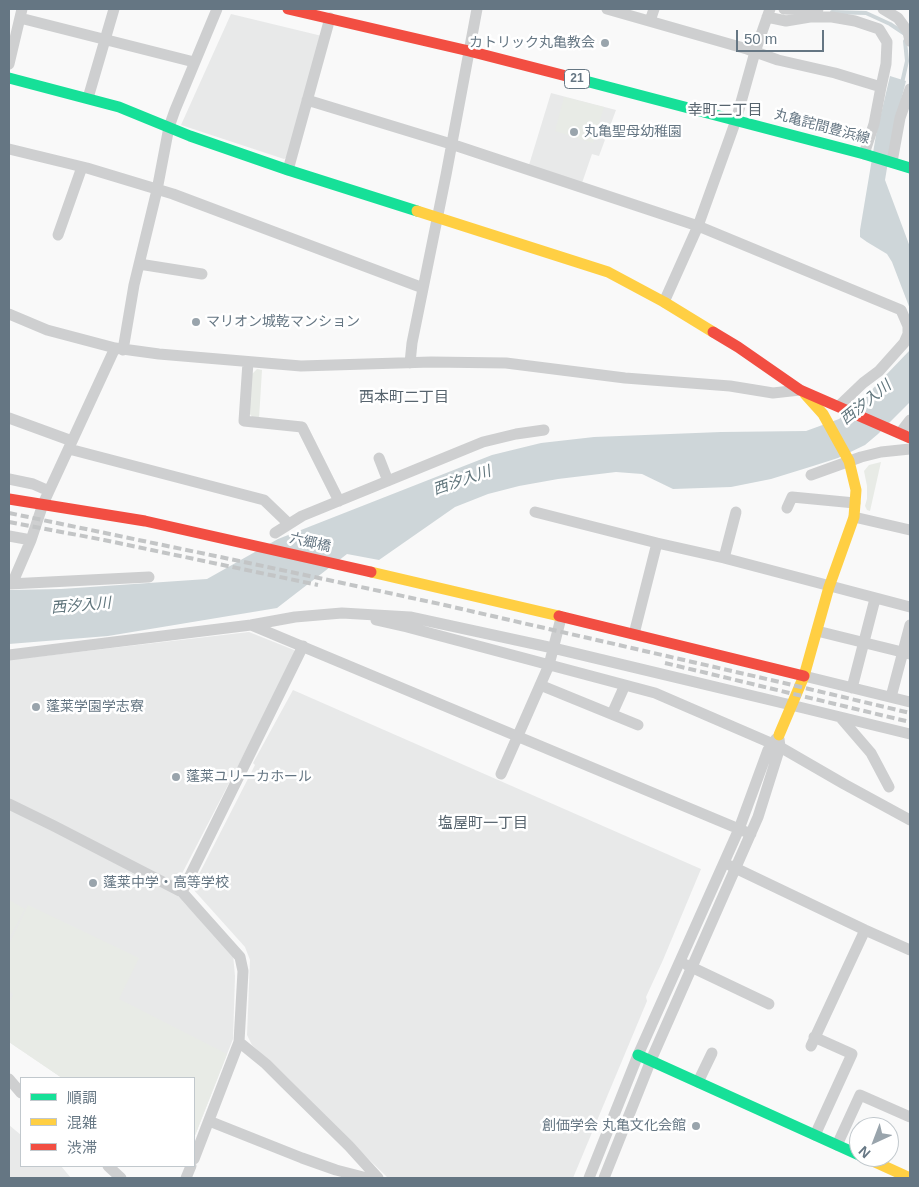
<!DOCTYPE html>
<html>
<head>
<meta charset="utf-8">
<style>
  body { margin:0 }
  #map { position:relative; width:919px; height:1187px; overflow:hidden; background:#f9f9f9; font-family:Arial,"Noto Sans JP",sans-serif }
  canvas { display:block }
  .frame { position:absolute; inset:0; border:10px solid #657683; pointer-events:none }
  .legend { position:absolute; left:20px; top:1077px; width:175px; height:90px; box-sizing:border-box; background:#fff; border:1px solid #c1c8cd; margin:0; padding:6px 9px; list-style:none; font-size:15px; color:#657683 }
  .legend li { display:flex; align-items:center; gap:10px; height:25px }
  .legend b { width:25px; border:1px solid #c1c8cd }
  .north { position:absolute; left:849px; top:1117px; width:50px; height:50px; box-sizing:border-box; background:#fff; border:1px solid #c1c8cd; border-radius:50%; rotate:223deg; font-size:14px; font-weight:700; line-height:20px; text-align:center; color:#657683 }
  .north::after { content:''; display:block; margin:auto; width:18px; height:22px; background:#99a4ac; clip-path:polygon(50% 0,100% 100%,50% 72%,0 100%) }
  .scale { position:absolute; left:736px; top:30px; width:88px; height:22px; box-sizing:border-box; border:2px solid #657683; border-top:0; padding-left:6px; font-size:15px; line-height:18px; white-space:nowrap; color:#657683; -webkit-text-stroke:4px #fff; paint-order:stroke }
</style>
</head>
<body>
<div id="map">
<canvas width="919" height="1187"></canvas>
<div class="frame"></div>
<ul class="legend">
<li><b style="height:6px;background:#16e098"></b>順調</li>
<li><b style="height:6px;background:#ffcf43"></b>混雑</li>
<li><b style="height:6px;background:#f24e42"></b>渋滞</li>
</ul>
<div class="north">N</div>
<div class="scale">50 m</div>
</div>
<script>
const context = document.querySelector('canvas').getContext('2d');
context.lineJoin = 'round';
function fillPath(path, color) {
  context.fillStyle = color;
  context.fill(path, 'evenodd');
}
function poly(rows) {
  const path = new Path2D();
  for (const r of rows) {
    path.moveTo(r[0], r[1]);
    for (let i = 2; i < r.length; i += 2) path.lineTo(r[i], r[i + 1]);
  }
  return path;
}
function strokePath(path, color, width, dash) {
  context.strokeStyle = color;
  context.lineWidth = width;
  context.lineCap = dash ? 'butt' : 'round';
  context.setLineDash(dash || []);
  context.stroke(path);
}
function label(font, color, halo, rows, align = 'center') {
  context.font = font + ' Arial,"Noto Sans JP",sans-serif';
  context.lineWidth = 5;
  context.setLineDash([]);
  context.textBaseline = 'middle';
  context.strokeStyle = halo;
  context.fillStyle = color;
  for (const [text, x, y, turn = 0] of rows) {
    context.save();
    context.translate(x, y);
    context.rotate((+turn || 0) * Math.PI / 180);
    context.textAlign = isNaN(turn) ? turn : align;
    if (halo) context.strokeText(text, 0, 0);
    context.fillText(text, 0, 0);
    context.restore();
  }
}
fillPath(poly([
  [231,14,322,36,288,157,284,159,181,125],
  [551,93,616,110,599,156,592,154,582,183,529,165],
  [249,632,294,650,296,654,173,891,233,954,235,976,233,1039,194,1138,194,1078,62,1078,9,1042,9,660],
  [293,690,701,869,663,960,646,997,647,1001,573,1178,388,1178,252,1045,247,1035,250,960,245,947,192,888,255,765,253,763],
  [9,1125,21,1135,21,1166,61,1166,71,1178,9,1178]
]), '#e8e9e9');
fillPath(poly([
  [564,97,604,107,593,143,555,131],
  [257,369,262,370,259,419,253,418,249,413,252,374],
  [881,462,870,511,867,510,865,506,867,499,867,486,864,471,869,465],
  [9,900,25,909,9,939],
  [28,905,139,958,119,999,227,1054,194,1138,194,1078,62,1078,9,1042,9,1003,13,994,9,991,9,944]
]), '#e8ebe6');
fillPath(poly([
  [890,76,906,81,893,132,885,180,910,247,910,309,892,262,887,254,867,242,860,237,860,230,876,135],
  [910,350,910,402,878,434,865,445,838,458,813,466,771,479,731,487,673,489,642,474,616,472,558,479,519,486,488,494,455,507,379,560,347,554,277,608,108,636,9,644,9,590,61,589,207,579,278,539,492,455,541,443,594,437,721,432,806,431,839,419,860,402]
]), '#ced6d9');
strokePath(poly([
  [832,12,866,13,890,24,905,34],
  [902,83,907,61,905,41]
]), '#ced6d9', 4);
strokePath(poly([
  [607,9,747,49,778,60,835,73,881,87,874,124,864,154],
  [784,9,806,10,818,9],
  [883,9,898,18,908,32,910,41],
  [767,17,786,21,810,17,832,17,855,21,879,29,887,42,886,64,881,87],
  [20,18,194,62],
  [650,21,654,9],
  [9,64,22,9],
  [88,98,114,9],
  [307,100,451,144,698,226,901,310,908,326,908,334,904,343,879,371,863,383,839,406],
  [9,149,87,168,173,194,423,288],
  [892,162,900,118,910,89],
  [288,170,330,18],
  [58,235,82,167],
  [139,264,202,274],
  [664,302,698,226,730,137,736,120,755,52,770,9],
  [9,314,47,330,115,348,159,354,301,366,431,362,506,363,625,378,730,386,773,393,800,390],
  [123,350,134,285,157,190,169,127,175,110,217,9],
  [248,362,244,421,302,427,339,501],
  [410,363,412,343,446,175,477,9],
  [9,418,72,441],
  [900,433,910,420],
  [69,449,264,500,289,524],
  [379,458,388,481],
  [811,475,861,457,881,452,910,449],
  [9,479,33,484,49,491],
  [787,508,792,497,855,503],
  [535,512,657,543],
  [854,517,910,530],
  [275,533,302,516,483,442,516,434,544,430],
  [9,536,31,540],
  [724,558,736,512],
  [9,584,149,577],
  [12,584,31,540,43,504,115,348],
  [376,620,407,627,655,693,780,747,844,784,910,820],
  [251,625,751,834],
  [817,631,910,654],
  [634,634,657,543,724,558,910,607],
  [9,655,251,625,295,617,342,613,410,617,553,648,791,705,910,734],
  [804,676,910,702],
  [540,685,638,725],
  [852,688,875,599],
  [891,697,910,625],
  [612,714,625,685],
  [840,717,871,753,889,787],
  [501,774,549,665,561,618],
  [9,804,54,826,182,892,240,957,243,971,239,1042,194,1159],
  [731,866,865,930,910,950],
  [182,892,303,646],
  [687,965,769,1004],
  [814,1037,852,1054,815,1135],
  [239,1042,266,1064,285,1083,349,1146,378,1178],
  [811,1046,865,930],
  [9,1079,21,1093],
  [698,1082,712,1053],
  [209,1121,302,1158,336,1170,367,1178],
  [837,1145,860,1095,910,1117],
  [108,1166,121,1178],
  [186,1178,191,1166],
  [589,1178,638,1055,739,829,768,750,776,739],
  [604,1178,651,1060,758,817,780,747,779,739]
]), '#cecfd0', 11);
strokePath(poly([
  [9,78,119,107,190,136,288,170,417,211],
  [574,78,864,154,910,168],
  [638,1055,859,1155]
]), '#16e098', 11);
strokePath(poly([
  [417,211,608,272,664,302,713,332],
  [371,572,559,616],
  [779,735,804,676,829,587,854,517,856,490,849,461,823,414,805,394],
  [864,1157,910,1178]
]), '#ffcf43', 11);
strokePath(poly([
  [288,9,469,51,574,78],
  [713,332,738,347,800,390,910,438],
  [9,499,145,521,371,572],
  [559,616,804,676]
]), '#f24e42', 11);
strokePath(poly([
  [9,513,249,563,440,604,784,683,910,713],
  [9,522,104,540,318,585],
  [665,663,910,722]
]), '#c3c5c6', 4, [8, 4]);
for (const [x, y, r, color] of [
  [605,43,5,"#99a4ac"],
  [574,132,5,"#99a4ac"],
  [196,322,5,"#99a4ac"],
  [36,707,5,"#99a4ac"],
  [176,777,5,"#99a4ac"],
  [93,883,5,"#99a4ac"],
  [696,1126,5,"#99a4ac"]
]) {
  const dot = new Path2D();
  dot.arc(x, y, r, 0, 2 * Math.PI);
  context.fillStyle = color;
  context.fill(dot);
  strokePath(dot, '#fff', 2);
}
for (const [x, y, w] of [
  [577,79,25]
]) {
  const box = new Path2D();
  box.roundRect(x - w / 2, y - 9.5, w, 19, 4);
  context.fillStyle = '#fff';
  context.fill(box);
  strokePath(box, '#657683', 1);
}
label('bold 12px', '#657683', null, [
  ["21",577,79]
]);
label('14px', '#657683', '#fff', [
  ["カトリック丸亀教会",595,43,"right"],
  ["丸亀聖母幼稚園",584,132],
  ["マリオン城乾マンション",206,322],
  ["蓬莱学園学志寮",46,707],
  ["蓬莱ユリーカホール",186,777],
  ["蓬莱中学・高等学校",103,883],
  ["創価学会 丸亀文化会館",686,1126,"right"]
], 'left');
label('14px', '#657683', '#fff', [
  ["丸亀詫間豊浜線",822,127,15],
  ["六郷橋",310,543,13]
]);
label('15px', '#57646e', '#fff', [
  ["幸町二丁目",725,111],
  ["西本町二丁目",404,398],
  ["塩屋町一丁目",483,824]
]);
label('italic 15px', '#60757c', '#fff', [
  ["西汐入川",866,403,-39],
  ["西汐入川",462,481,-19],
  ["西汐入川",81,606,-5]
]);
</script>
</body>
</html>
